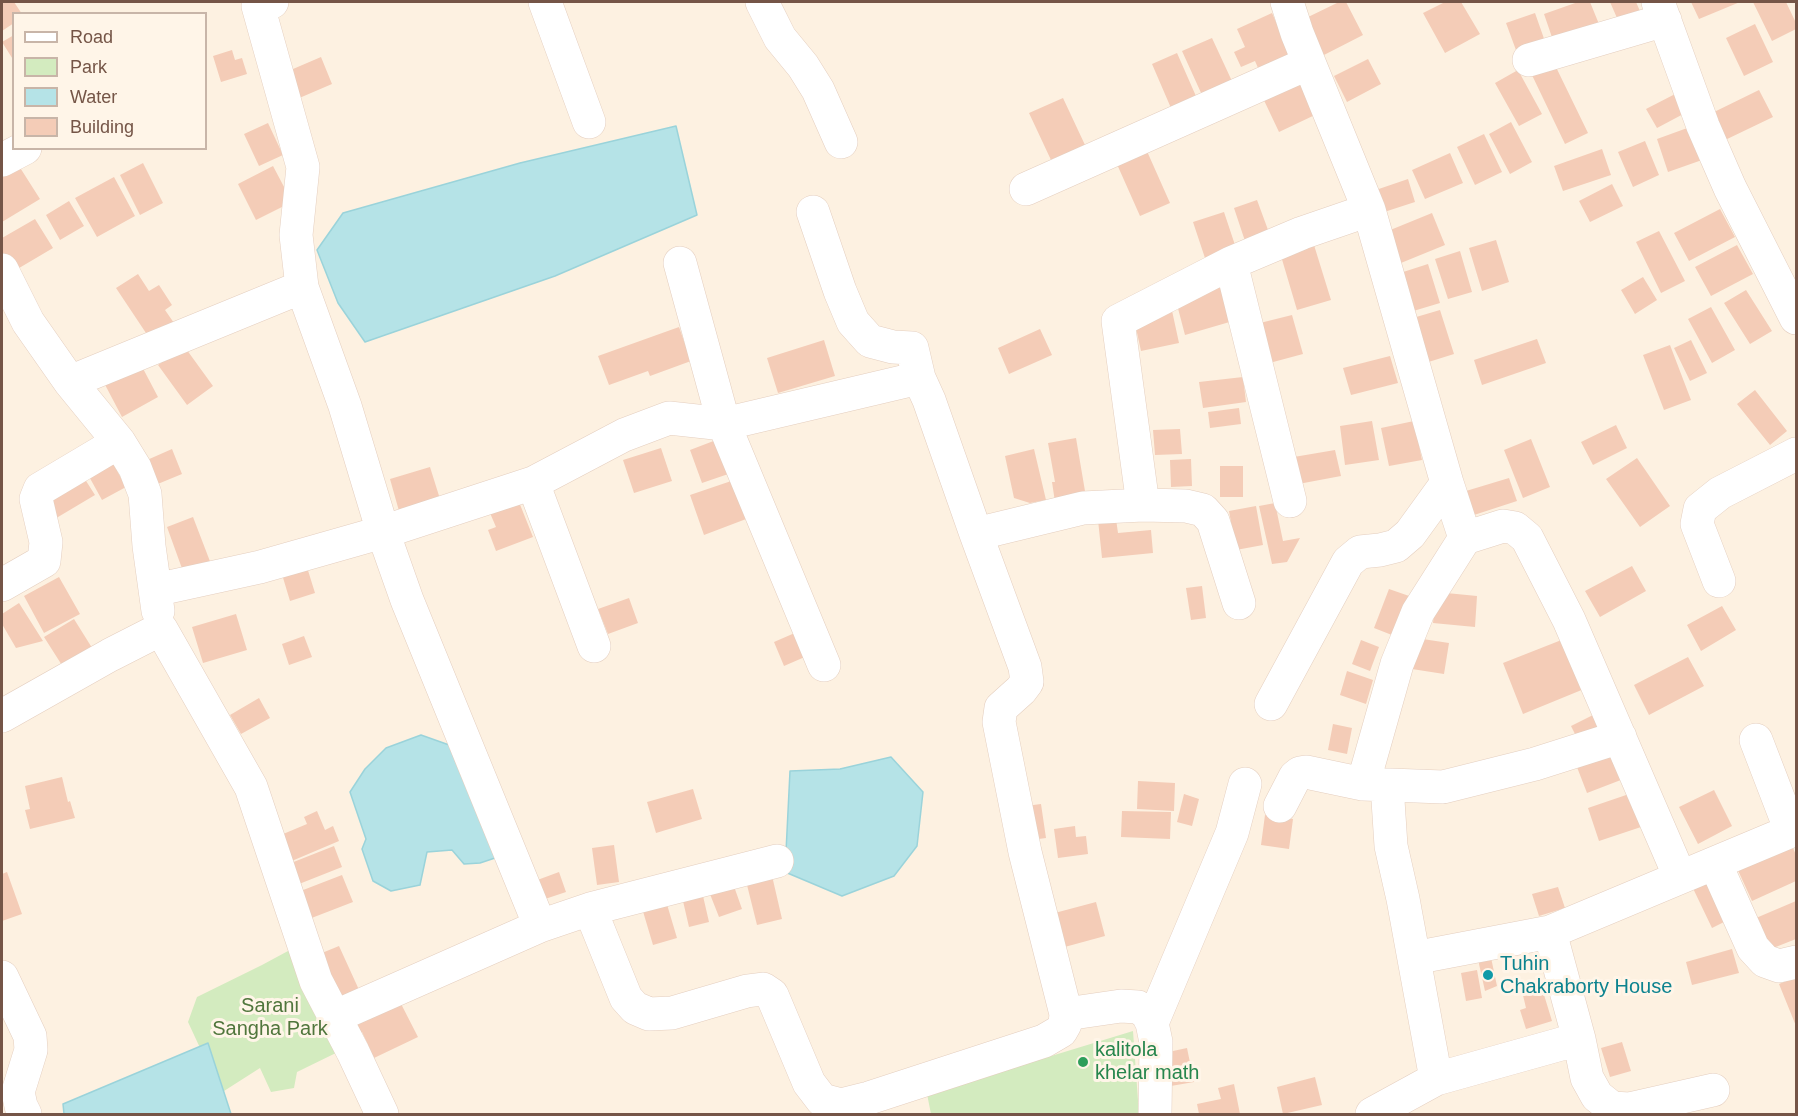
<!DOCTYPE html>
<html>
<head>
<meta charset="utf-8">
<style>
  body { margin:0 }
  #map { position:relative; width:1798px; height:1116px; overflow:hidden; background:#fdf1e1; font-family:Helvetica,sans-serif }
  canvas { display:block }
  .frame { position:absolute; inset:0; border:3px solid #755547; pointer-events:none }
  .legend { position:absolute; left:12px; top:12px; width:195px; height:138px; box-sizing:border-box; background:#fff5e8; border:2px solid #c8b5a8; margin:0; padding:8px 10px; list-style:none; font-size:18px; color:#755547 }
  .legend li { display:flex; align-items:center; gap:12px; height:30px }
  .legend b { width:30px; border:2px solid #c8b5a8 }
</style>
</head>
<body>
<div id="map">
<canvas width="1798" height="1116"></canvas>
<div class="frame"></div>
<ul class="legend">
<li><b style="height:8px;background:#fff"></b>Road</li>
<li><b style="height:16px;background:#d3ebbf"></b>Park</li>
<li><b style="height:16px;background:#b5e3e7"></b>Water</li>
<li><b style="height:16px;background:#f4ccb7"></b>Building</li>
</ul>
</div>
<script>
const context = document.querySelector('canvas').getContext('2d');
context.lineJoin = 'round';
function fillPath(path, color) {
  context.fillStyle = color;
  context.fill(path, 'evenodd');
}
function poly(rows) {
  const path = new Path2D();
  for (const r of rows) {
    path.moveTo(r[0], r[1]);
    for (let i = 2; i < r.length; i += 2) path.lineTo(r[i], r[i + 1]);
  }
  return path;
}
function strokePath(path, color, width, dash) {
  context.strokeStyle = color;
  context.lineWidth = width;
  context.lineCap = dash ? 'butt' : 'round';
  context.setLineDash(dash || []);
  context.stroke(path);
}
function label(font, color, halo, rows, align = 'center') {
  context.font = font + ' Helvetica,sans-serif';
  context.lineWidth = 6;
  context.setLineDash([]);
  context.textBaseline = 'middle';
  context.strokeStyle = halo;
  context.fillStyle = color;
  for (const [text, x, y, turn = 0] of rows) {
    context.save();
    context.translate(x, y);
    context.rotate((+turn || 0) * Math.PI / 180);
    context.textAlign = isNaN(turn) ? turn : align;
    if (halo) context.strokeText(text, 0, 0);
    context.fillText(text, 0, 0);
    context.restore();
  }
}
fillPath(poly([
  [296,944,342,1050,297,1072,294,1088,271,1092,260,1068,224,1091,214,1078,188,1022,197,997,262,965,288,951],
  [1133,1031,1139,1114,931,1114,927,1094]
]), '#d3ebbf');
const water = poly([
  [676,126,697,215,555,276,365,342,338,303,317,250,343,213,520,163,676,126],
  [421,735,452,746,495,858,480,863,464,864,452,850,427,852,420,885,391,891,373,881,362,849,366,839,350,792,365,769,386,748,421,735],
  [891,757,923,792,917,846,894,876,842,896,785,872,790,771,840,769,891,757],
  [208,1043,231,1114,64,1114,63,1104,208,1043]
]);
fillPath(water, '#b5e3e7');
strokePath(water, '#9ad3da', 1.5);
fillPath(poly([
  [2,2,14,2,22,14,14,14,14,23,2,31],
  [1339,2,1346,2,1363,35,1322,56,1304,19],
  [1445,2,1461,2,1480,34,1445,53,1423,13],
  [1578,2,1590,2,1601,29,1555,46,1544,14],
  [1610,2,1636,2,1643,18,1621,27],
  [1691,2,1740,2,1699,19],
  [1753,2,1786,2,1796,23,1796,29,1772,41],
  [1272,13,1294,63,1262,77,1255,61,1241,67,1234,52,1245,47,1237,29],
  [1535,13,1548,50,1520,61,1506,23],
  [1755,24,1773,62,1744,76,1726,38],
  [14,35,14,61,2,42],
  [1212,38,1237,92,1207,106,1182,51],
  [232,50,235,60,242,58,247,74,221,82,213,56],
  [1177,53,1199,103,1174,115,1152,64],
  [321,57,332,84,297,99,286,72],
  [1368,59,1381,84,1347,102,1334,76],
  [1554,63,1588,133,1565,144,1531,73],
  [1518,70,1542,114,1519,126,1495,83],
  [1300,76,1317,114,1279,132,1261,94],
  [1759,90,1773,117,1723,141,1710,114],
  [1679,92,1689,111,1657,128,1646,109],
  [1063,98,1085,145,1051,160,1029,113],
  [1511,122,1532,162,1510,174,1489,134],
  [268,123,283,155,259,166,244,134],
  [1690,127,1702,160,1668,172,1657,139],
  [1484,134,1502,172,1475,185,1457,147],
  [1645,141,1659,175,1633,187,1618,152],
  [1146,149,1170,203,1140,216,1116,162],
  [1602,149,1611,175,1563,191,1554,166],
  [1450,153,1463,183,1425,199,1412,170],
  [143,163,163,203,140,215,120,175],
  [19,166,40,199,2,222,2,176],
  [273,166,292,202,256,220,238,184],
  [114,177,135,216,97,237,75,198],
  [1408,179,1415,202,1378,214,1370,192],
  [1612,184,1623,206,1590,222,1579,201],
  [1257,200,1271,238,1247,247,1234,208],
  [69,201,84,226,60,240,46,215],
  [1720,209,1735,237,1689,261,1674,233],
  [1224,212,1238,254,1207,264,1193,222],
  [1432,213,1445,245,1396,265,1383,233],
  [35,219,53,248,9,274,2,262,2,238],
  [1659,231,1685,281,1661,293,1636,242],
  [1496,240,1509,282,1482,291,1469,248],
  [1314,245,1331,300,1297,310,1281,256],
  [1737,245,1753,274,1711,296,1695,267],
  [1460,251,1472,292,1448,299,1435,259],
  [1428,264,1440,303,1410,312,1397,274],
  [138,274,149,291,159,285,172,305,165,310,174,323,150,339,116,288],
  [1643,277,1657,300,1635,314,1621,290],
  [1222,284,1233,321,1185,335,1175,297],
  [1746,290,1772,331,1750,344,1724,303],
  [1171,306,1179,343,1141,351,1134,319],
  [1711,307,1735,350,1712,363,1688,319],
  [1440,310,1454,354,1419,365,1406,320],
  [1292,315,1303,354,1262,365,1252,325],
  [679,327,691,361,650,376,648,371,609,385,598,356],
  [1040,329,1052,355,1009,374,998,348],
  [1537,339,1546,363,1482,385,1474,360],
  [824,340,835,376,778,393,767,358],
  [1691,340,1707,373,1690,381,1674,348],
  [1670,345,1691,400,1664,410,1643,355],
  [184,346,213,386,187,405,158,365],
  [1390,356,1398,383,1351,395,1343,368],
  [138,359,158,397,122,417,102,379],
  [1243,377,1246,402,1203,408,1199,382],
  [1755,390,1787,431,1770,445,1737,404],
  [1239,408,1241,424,1210,428,1208,412],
  [1372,421,1379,460,1345,465,1340,426],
  [1414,421,1422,460,1389,466,1381,428],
  [1616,425,1627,448,1593,465,1581,442],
  [1180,429,1182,454,1155,455,1153,430],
  [724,437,737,471,702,483,690,450],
  [1076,438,1086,497,1055,502,1052,482,1055,482,1048,443],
  [1531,439,1550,487,1523,498,1504,450],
  [661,448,672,481,634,493,623,460],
  [172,449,182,474,148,488,138,464],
  [1034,449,1046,500,1030,503,1014,498,1005,456],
  [1335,450,1341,476,1293,485,1288,458],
  [110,458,126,487,102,500,86,471],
  [1637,458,1670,506,1640,527,1606,479],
  [1191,459,1192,486,1171,487,1170,460],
  [1220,466,1243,466,1243,497,1220,497],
  [430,467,440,499,399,511,390,479],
  [81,473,95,495,53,520,40,498],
  [740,478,754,516,704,535,690,495],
  [1509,478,1517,501,1474,515,1466,491],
  [519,502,533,537,496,551,488,530,496,527,490,513],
  [1275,503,1283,541,1300,538,1287,562,1272,564,1259,506],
  [1256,506,1263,545,1236,550,1229,511],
  [193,517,211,564,184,574,167,527],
  [1116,519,1118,533,1151,530,1153,553,1102,558,1098,520],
  [306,564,315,593,290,601,281,571],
  [1632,566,1646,591,1600,617,1585,591],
  [59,577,80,614,44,633,24,596],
  [1202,586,1206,618,1191,620,1186,588],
  [1389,589,1412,597,1397,637,1374,628],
  [1436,592,1477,596,1475,627,1433,623],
  [629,598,638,623,608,634,598,609],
  [19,603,43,641,16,648,2,624,2,614],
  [1722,606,1736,630,1701,651,1687,625],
  [236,614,247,650,203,663,192,627],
  [74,619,94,651,65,670,44,637],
  [797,632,807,656,784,666,774,642],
  [304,636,312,657,289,665,282,644],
  [1416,638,1449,643,1444,674,1412,669],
  [1564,639,1584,689,1523,714,1503,663],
  [1361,640,1379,647,1370,671,1352,664],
  [1688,657,1704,686,1649,715,1634,685],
  [1347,671,1373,680,1366,704,1340,695],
  [259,698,270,718,241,734,230,715],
  [1601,711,1611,733,1582,748,1571,726],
  [1333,724,1352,728,1347,754,1328,750],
  [1614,747,1626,778,1587,793,1575,762],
  [62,777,68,802,70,801,75,818,30,829,25,810,30,809,25,786],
  [1138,781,1175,783,1174,811,1137,809],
  [693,789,702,819,656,833,647,802],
  [1714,790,1732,826,1698,844,1679,807],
  [1632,793,1644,826,1599,841,1588,808],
  [1184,794,1199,799,1192,826,1177,822],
  [1041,804,1046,838,1031,840,1026,806],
  [317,811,325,830,333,826,339,841,287,863,276,837,307,824,304,817],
  [1122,811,1171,812,1170,839,1121,837],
  [1265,815,1293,819,1289,849,1261,845],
  [1075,826,1076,837,1086,836,1088,854,1058,858,1054,829],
  [1790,841,1796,855,1796,881,1752,901,1736,866],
  [614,845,619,882,597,885,592,848],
  [334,846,342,867,294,886,286,865],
  [770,867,782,919,757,925,744,873],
  [1710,871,1732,918,1712,928,1689,880],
  [7,872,22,914,2,921,2,874],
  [559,872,566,892,539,901,532,882],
  [342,875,353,902,309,919,298,892],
  [730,875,742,909,719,917,706,884],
  [700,883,709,922,689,927,680,888],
  [1558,887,1565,908,1539,916,1532,894],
  [663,891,677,938,653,945,639,898],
  [1796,901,1796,939,1768,950,1756,918],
  [1096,902,1105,936,1061,948,1051,914],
  [339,946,360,992,338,1002,317,955],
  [1489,948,1497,986,1485,991,1479,964,1478,951],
  [1732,949,1739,973,1692,985,1686,962],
  [1477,970,1482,998,1466,1001,1461,973],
  [1796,977,1796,1026,1779,984],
  [1541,985,1552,1021,1526,1029,1520,1010,1526,1008,1522,991],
  [397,996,418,1037,374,1058,362,1032,354,1036,347,1020],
  [1622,1042,1631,1071,1610,1077,1601,1048],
  [1187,1048,1194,1082,1165,1087,1159,1054],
  [1315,1077,1322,1105,1283,1114,1277,1087],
  [1234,1084,1240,1114,1199,1114,1197,1104,1221,1099,1218,1088]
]), '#f4ccb7');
const minor = poly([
  [272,2,258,6,303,167,296,235,302,287,345,406,383,532,407,600,540,926,334,1017],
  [545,2,589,122],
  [762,2,780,38,803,66,818,90,841,142],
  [1287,2,1297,33,1369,210],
  [1658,2,1703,126,1730,188,1796,318],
  [1529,60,1665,20],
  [2,160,25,148],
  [1026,189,1309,63],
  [680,263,724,424,919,378],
  [1231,263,1290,501],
  [2,270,28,322,70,382,119,442,135,468,145,494,149,546,158,611],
  [70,382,302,287],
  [533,483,594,646],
  [1143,505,1118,321,1231,263,1302,233,1369,210,1447,483,1410,534,1396,546,1380,550,1360,552,1348,562,1271,704],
  [976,534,1083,508,1143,505,1186,506,1203,510,1213,521,1239,603],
  [1465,538,1503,526,1515,528,1527,538,1569,620,1680,877],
  [1719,581,1697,524,1700,509,1720,493,1796,454],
  [2,585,44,561,46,542,36,499,40,489,119,442],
  [155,590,260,567,383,532,533,483,624,435,669,418,724,424,824,665],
  [2,716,110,655,161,629,251,787,316,981,353,1052,382,1114],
  [1756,740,1791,831],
  [1363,784,1397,664,1418,612,1465,538,1447,483],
  [1387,785,1391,846,1403,899,1436,1079],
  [1280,806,1295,777,1300,773,1306,772,1363,784,1443,787,1535,764,1620,737],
  [1715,863,1753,948,1765,961,1779,966,1796,962],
  [590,909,626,998,635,1008,649,1014,672,1013,747,991,763,989,772,995,809,1083,822,1100,841,1105,869,1098,1044,1041,1061,1031,1065,1024,1066,1014,1025,852,999,722,1001,708,1021,690,1027,682,1025,667,976,534,929,400,919,378,912,348,893,347,870,341,853,322,840,291,813,212],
  [540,926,590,909,777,861],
  [1550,932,1579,1039,1587,1078,1597,1096,1612,1108,1629,1109,1713,1090],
  [1414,958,1550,932,1796,829],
  [2,977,30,1036,31,1050,18,1092,21,1106,25,1114],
  [1066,1014,1121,1006,1138,1007,1147,1013,1152,1023,1156,1042,1155,1114],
  [1152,1023,1232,833,1245,784],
  [1372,1114,1436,1079,1579,1039]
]);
strokePath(minor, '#e4cebf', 34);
strokePath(minor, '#fff', 33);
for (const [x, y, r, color] of [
  [1488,975,6,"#0f9aa8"],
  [1083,1062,6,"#2e9e5b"]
]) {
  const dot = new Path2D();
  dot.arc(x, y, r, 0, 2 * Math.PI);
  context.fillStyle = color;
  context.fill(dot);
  strokePath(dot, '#fff5e8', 2);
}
label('20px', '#0d838f', '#fff5e8', [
  ["Tuhin",1500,964],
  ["Chakraborty House",1500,987]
], 'left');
label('20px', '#50763c', '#fff5e8', [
  ["Sarani",270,1006],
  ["Sangha Park",270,1029]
]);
label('20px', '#27864d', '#fff5e8', [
  ["kalitola",1095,1050],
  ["khelar math",1095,1073]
], 'left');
</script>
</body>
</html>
